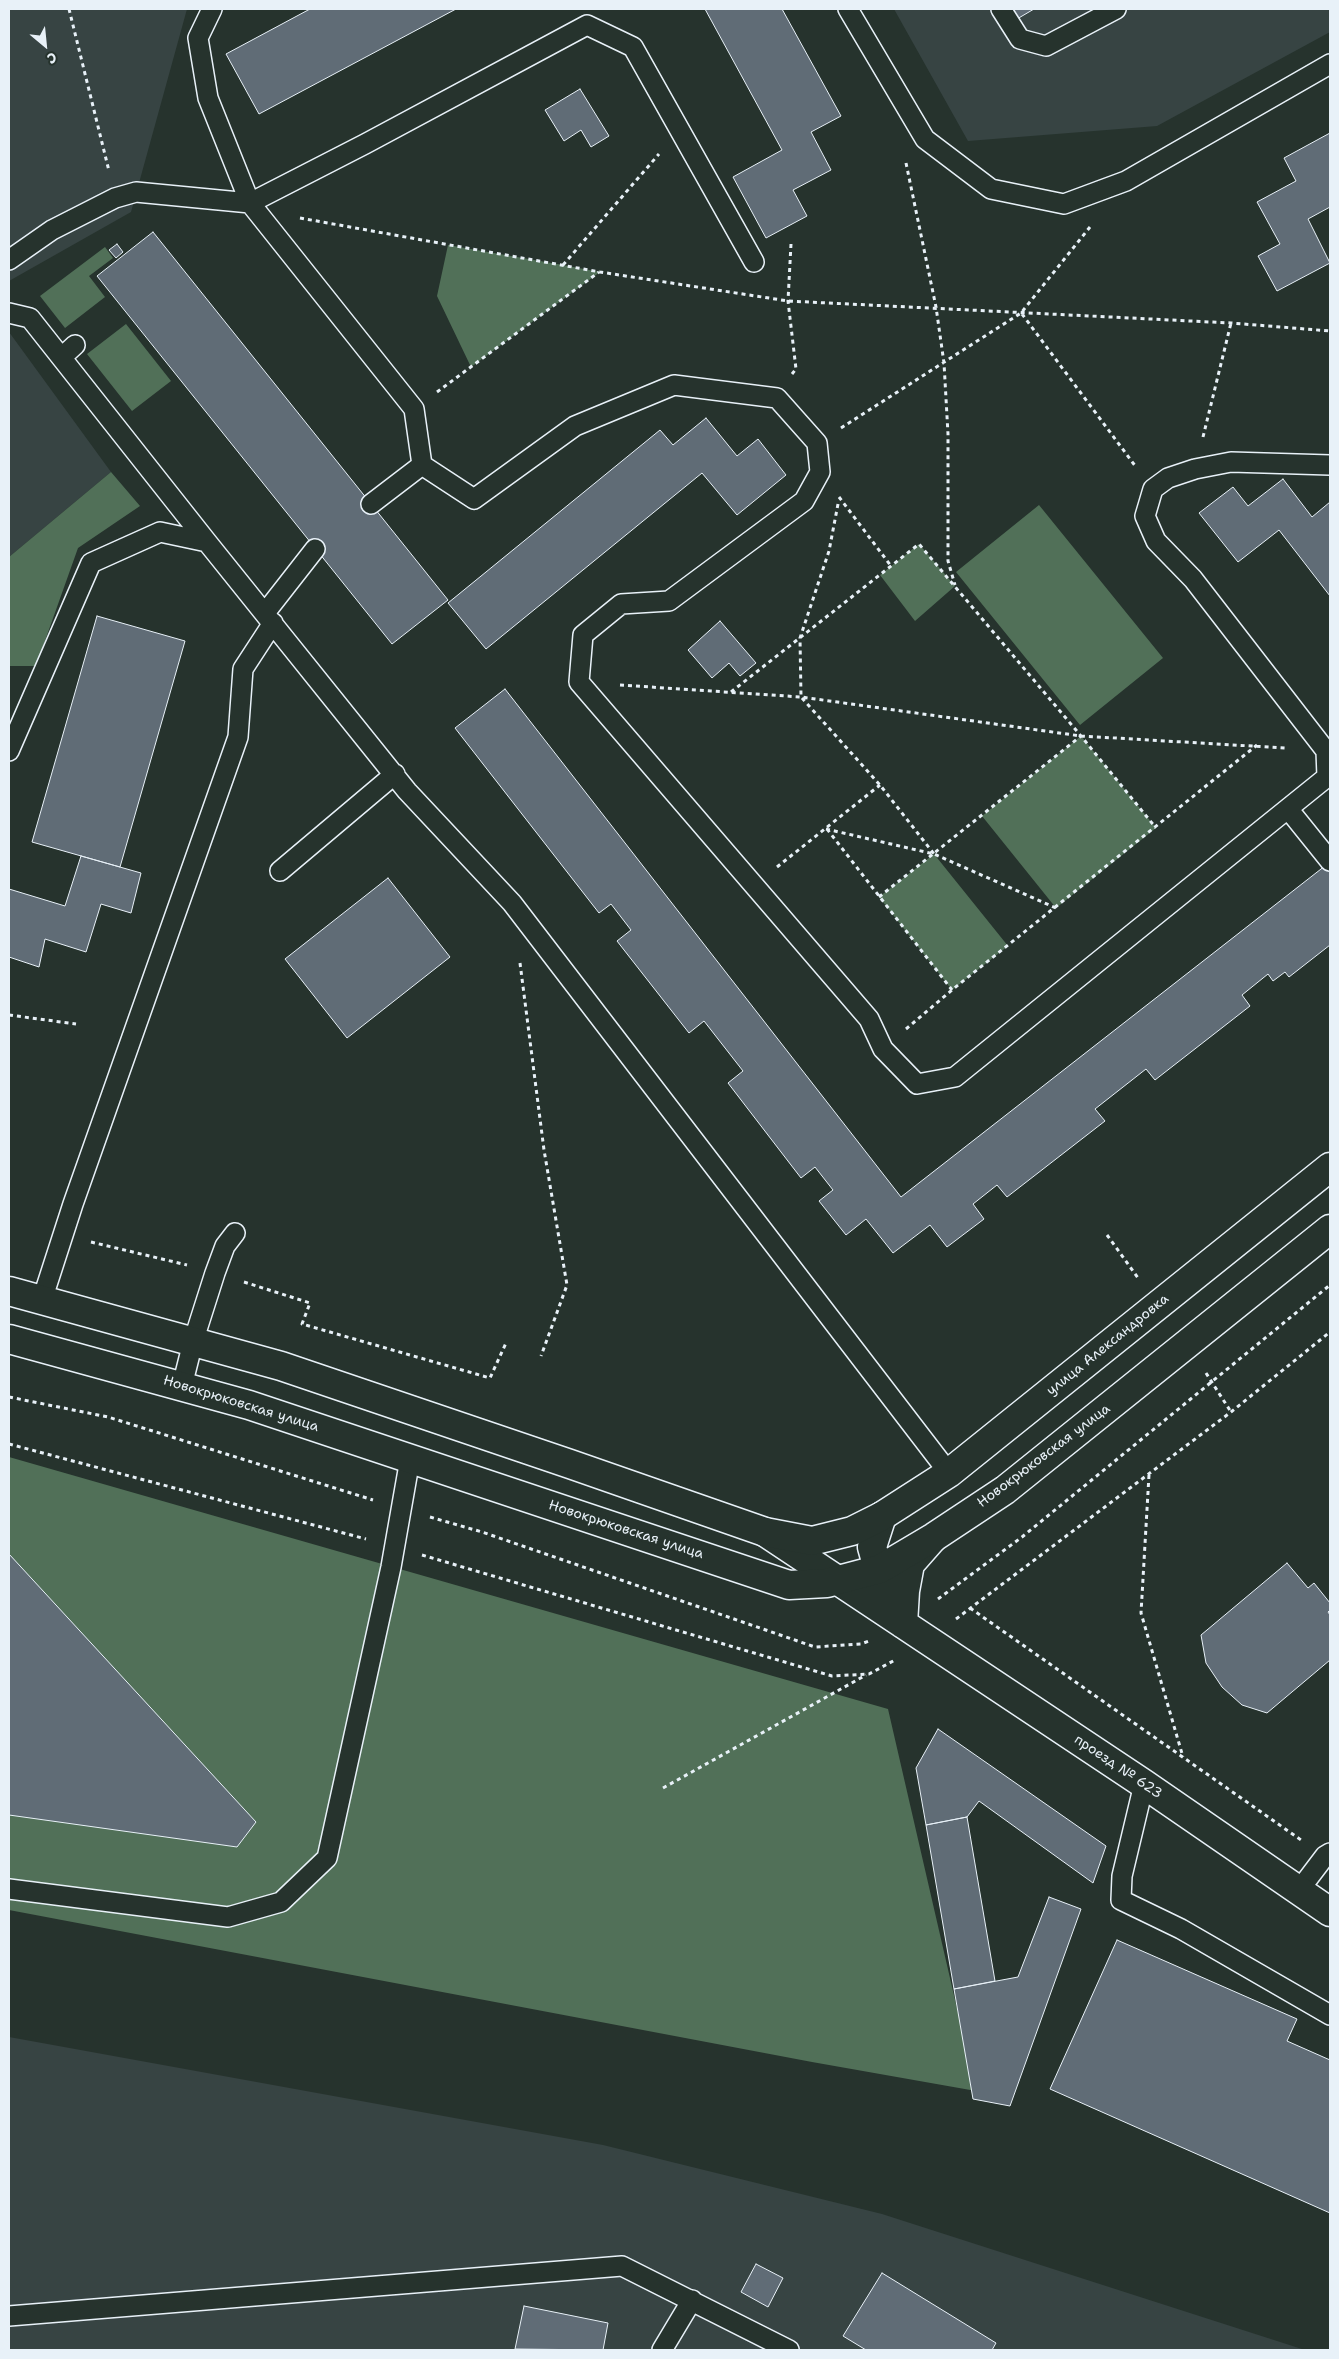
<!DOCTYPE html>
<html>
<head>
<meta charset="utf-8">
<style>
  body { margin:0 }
  #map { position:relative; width:1339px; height:2359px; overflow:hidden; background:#26332d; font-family:"Shantell Sans",sans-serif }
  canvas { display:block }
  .frame { position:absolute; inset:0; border:10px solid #e8f1f8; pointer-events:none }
  .north { position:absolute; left:20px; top:20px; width:50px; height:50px; -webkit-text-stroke:4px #26332d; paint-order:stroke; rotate:152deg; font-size:14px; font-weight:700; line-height:20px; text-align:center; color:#e8f1f8 }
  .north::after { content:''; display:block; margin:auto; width:18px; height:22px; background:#e8f1f8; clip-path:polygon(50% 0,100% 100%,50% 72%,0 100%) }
</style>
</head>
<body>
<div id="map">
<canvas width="1339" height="2359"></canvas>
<div class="frame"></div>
<div class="north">С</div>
</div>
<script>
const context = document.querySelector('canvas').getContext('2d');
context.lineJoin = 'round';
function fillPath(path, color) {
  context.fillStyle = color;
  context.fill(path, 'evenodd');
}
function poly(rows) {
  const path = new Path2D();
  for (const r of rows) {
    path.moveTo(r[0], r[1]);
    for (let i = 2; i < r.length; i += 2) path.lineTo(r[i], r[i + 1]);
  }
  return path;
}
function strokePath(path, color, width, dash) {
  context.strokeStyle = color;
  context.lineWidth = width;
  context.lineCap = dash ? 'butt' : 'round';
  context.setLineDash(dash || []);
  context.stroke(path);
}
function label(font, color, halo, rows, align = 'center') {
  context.font = font + ' "Shantell Sans",sans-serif';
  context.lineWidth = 5;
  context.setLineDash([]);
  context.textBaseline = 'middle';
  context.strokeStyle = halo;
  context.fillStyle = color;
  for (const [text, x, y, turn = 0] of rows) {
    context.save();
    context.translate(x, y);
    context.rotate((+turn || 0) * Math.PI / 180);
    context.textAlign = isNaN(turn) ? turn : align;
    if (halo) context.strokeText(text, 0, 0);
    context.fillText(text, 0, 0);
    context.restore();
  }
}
fillPath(poly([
  [9,9,187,9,131,212,9,281],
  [894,9,1330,9,1330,32,1157,126,968,141],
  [9,332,111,472,9,557],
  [9,2037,603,2145,882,2214,1305,2350,9,2350]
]), '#374443');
fillPath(poly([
  [448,245,563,265,600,272,471,367,437,296],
  [105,247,113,258,89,276,105,297,65,328,40,296],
  [126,324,171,381,132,411,87,354],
  [111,472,140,506,78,548,36,666,9,666,9,557],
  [1039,505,1163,658,1080,725,956,572],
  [919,544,955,586,915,621,880,575],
  [1081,736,1156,828,1056,908,982,816],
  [934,854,1008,946,952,990,879,897],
  [9,1457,888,1709,976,2091,812,2062,9,1910]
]), '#517058');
const building = poly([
  [310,9,456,9,259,114,226,54,310,9],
  [705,9,782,9,841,116,811,132,831,170,793,190,807,216,766,238,733,177,782,150,705,9],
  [1011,9,1034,9,1017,19,1011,9],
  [580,89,609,136,591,147,581,130,564,141,545,110,580,89],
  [1330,133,1330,207,1308,219,1330,263,1277,291,1258,256,1280,244,1257,202,1296,181,1284,158,1330,133],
  [153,232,448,600,392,644,97,276,153,232],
  [117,244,123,252,116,258,109,250,117,244],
  [706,418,737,456,758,439,786,475,737,515,702,473,486,649,448,603,660,430,673,445,706,418],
  [1283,479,1312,517,1330,502,1330,596,1279,530,1238,562,1199,513,1233,487,1248,506,1283,479],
  [97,616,185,641,120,867,32,842,97,616],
  [720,621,756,663,740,676,729,663,712,678,688,650,720,621],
  [505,689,901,1197,1330,862,1330,945,1289,977,1285,972,1273,981,1268,974,1242,995,1250,1006,1155,1080,1146,1069,1095,1109,1105,1121,1007,1197,997,1185,973,1204,984,1219,947,1247,930,1225,893,1253,866,1219,846,1235,819,1201,833,1190,815,1167,801,1178,728,1083,743,1071,704,1021,689,1033,617,941,631,930,611,904,599,913,455,728,505,689],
  [81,856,141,873,131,913,101,904,86,952,45,939,39,967,9,957,9,889,65,906,81,856],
  [388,878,450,957,347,1038,285,959,388,878],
  [9,1554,256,1822,237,1847,9,1815,9,1554],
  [1287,1563,1308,1588,1314,1583,1330,1603,1330,1610,1328,1612,1330,1615,1330,1660,1267,1713,1242,1705,1222,1687,1206,1663,1201,1635,1287,1563],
  [938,1729,1106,1846,1093,1883,979,1801,967,1817,926,1825,916,1768,938,1729],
  [967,1817,995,1981,954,1989,926,1825,967,1817],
  [1049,1897,1081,1909,1010,2106,973,2099,954,1989,1018,1977,1049,1897],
  [1117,1940,1297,2019,1287,2041,1330,2060,1330,2213,1050,2089,1117,1940],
  [756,2264,783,2278,768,2307,741,2292,756,2264],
  [882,2273,996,2343,992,2350,866,2350,843,2336,882,2273],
  [524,2306,608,2323,603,2350,515,2349,524,2306]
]);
fillPath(building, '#606c76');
strokePath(building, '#e8f1f8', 1);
const service = poly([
  [212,9,198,38,208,98,250,203,365,144,587,25,633,47,754,262],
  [848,9,925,139,991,189,1064,204,1126,181,1330,64],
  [1001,9,1020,39,1046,46,1116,9],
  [9,260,52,230,115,198,136,192,250,203,414,409,422,465,474,499,575,426,674,385,777,398,817,443,820,472,804,501,669,601,621,604,583,635,579,682,869,1019,883,1049,917,1084,955,1077,1327,777,1326,751,1193,579,1156,541,1145,516,1153,489,1168,478,1195,469,1231,462,1330,465],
  [9,313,30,318,207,542,407,791,512,903,949,1473],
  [62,357,75,345],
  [371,504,422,465],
  [265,613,315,549],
  [9,751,91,563,160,532,207,542],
  [1289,810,1330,861],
  [280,871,395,774],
  [42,1300,73,1204,238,737,243,669,273,623],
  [182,1386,193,1342,215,1273,225,1246,235,1233],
  [1144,1784,1122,1876,1121,1900,1181,1929,1330,2015],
  [9,1889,228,1917,281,1902,327,1858,391,1567,410,1459],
  [1300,1889,1325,1856,1330,1853],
  [9,2316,622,2266,789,2350],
  [662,2350,692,2300]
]);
const minor = poly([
  [882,1516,872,1547,884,1590,901,1621],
  [765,1532,1144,1784,1330,1912],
  [903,1624,905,1591,910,1564,932,1539]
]);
const secondary = poly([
  [9,1291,281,1366,570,1464,765,1532,812,1541,852,1531,882,1516,949,1473,1330,1167],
  [9,1339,249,1405,789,1585,827,1583,880,1569,934,1537,1005,1490,1330,1229]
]);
strokePath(service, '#e8f1f8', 22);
strokePath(minor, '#e8f1f8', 31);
strokePath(secondary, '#e8f1f8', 31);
strokePath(poly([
  [69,9,109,171],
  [906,163,936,307,944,363,948,434,948,561,955,585],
  [300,218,600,272,788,301,1231,323,1330,331],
  [791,244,788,301,796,369,792,374],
  [563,265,659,154],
  [1022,314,1136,467],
  [437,392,599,272],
  [841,428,1021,313,1090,227],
  [1203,437,1231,323],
  [839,497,891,566],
  [838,504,829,551,800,638,801,697,880,785,934,854],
  [620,685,801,697,1081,736,1285,748],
  [731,692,919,544,1081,736,1156,828],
  [826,829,934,854,1056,908],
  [827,829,952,990],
  [777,867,880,785],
  [879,897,1081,736],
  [520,963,544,1150,567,1285,541,1356],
  [9,1015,76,1024],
  [906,1029,952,990,1257,745],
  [1107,1235,1138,1278],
  [91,1242,187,1265],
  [244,1282,310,1303,302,1324,490,1378,506,1343],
  [1206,1373,1231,1412],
  [9,1397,108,1417,373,1500],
  [9,1444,366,1539],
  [1149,1475,1141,1613,1183,1757],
  [430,1517,482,1532,815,1647,861,1644,869,1641],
  [422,1555,832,1676,869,1674,895,1660],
  [938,1599,1022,1537,1330,1285],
  [970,1608,1301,1840],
  [956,1619,1231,1412,1330,1332],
  [663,1788,866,1675]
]), '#e8f1f8', 3, [4, 4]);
strokePath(service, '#26332d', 19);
strokePath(minor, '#26332d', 28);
strokePath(secondary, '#26332d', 28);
label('14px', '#e8f1f8', '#26332d', [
  ["улица Александровка",1108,1345,-39],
  ["Новокрюковская улица",241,1404,17],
  ["Новокрюковская улица",1044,1456,-37],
  ["Новокрюковская улица",626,1530,18],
  ["проезд № 623",1118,1767,34]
]);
</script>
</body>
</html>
